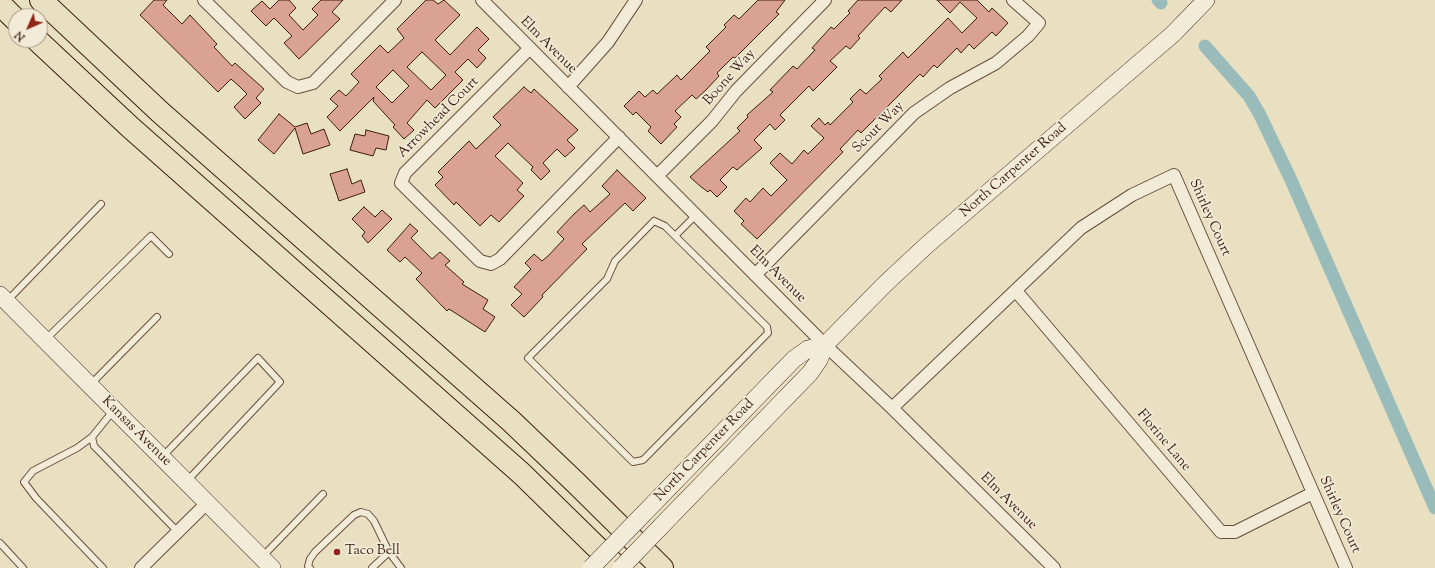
<!DOCTYPE html>
<html>
<head>
<meta charset="utf-8">
<style>
  body { margin:0 }
  #map { position:relative; width:1435px; height:568px; overflow:hidden; background:#e9e0c2; font-family:"Sorts Mill Goudy",serif }
  canvas { display:block }
  .north { position:absolute; left:8px; top:8px; width:40px; height:40px; box-sizing:border-box; background:#f1ebd7; border:1px solid #a99988; border-radius:50%; rotate:225deg; font-size:11px; font-weight:700; line-height:16px; text-align:center; color:#3e1d11 }
  .north::after { content:''; display:block; margin:auto; width:14px; height:18px; background:#8f2418; clip-path:polygon(50% 0,100% 100%,50% 72%,0 100%) }
</style>
</head>
<body>
<div id="map">
<canvas width="1435" height="568"></canvas>
<div class="north">N</div>
</div>
<script>
const context = document.querySelector('canvas').getContext('2d');
context.lineJoin = 'round';
function poly(rows) {
  const path = new Path2D();
  for (const r of rows) {
    path.moveTo(r[0], r[1]);
    for (let i = 2; i < r.length; i += 2) path.lineTo(r[i], r[i + 1]);
  }
  return path;
}
function strokePath(path, color, width, dash) {
  context.strokeStyle = color;
  context.lineWidth = width;
  context.lineCap = dash ? 'butt' : 'round';
  context.setLineDash(dash || []);
  context.stroke(path);
}
function fillPath(path, color) {
  context.fillStyle = color;
  context.fill(path, 'evenodd');
}
function label(font, color, halo, rows, align = 'center') {
  context.font = font + ' "Sorts Mill Goudy",serif';
  context.lineWidth = 3.5;
  context.setLineDash([]);
  context.textBaseline = 'middle';
  context.strokeStyle = halo;
  context.fillStyle = color;
  for (const [text, x, y, turn = 0] of rows) {
    context.save();
    context.translate(x, y);
    context.rotate((+turn || 0) * Math.PI / 180);
    context.textAlign = isNaN(turn) ? turn : align;
    if (halo) context.strokeText(text, 0, 0);
    context.fillText(text, 0, 0);
    context.restore();
  }
}
strokePath(poly([
  [1158,0,1161,3],
  [1205,46,1249,96,1260,115,1291,180,1435,508]
]), '#99bbba', 13);
const building = poly([
  [154,0,167,0,163,5,182,24,190,15,217,44,214,47,232,66,235,63,264,89,256,98,261,103,245,119,234,107,247,94,239,86,231,79,218,92,140,15,154,0],
  [279,0,289,0,296,8,289,15,303,30,318,15,312,9,321,0,343,0,332,12,340,19,299,59,284,43,292,36,274,18,266,26,251,11,262,1,270,9,279,0],
  [426,0,433,0,438,4,444,0,460,15,435,40,450,55,477,27,489,39,478,50,486,58,477,68,468,59,455,72,463,80,435,108,427,100,407,123,414,130,404,139,393,127,395,125,373,101,374,97,340,131,327,117,338,106,330,99,339,90,346,96,359,82,351,74,380,45,388,53,404,38,397,29,426,0],
  [422,52,446,75,431,90,407,67,422,52],
  [393,70,409,86,392,103,376,87,393,70],
  [758,0,785,0,776,12,779,14,735,58,733,57,717,73,719,76,706,90,696,99,692,95,675,111,681,117,674,124,677,127,661,144,648,131,651,127,636,112,633,115,624,106,639,91,645,97,653,90,657,94,677,75,681,80,710,51,706,47,726,27,724,25,734,15,739,19,758,0],
  [858,0,902,0,891,12,885,7,858,36,860,38,850,49,846,46,830,61,837,67,813,91,809,86,780,115,785,120,775,130,770,124,754,140,762,148,737,170,733,167,720,180,727,187,717,197,710,190,708,192,700,186,690,177,740,131,737,128,748,117,747,115,773,92,770,90,793,66,797,69,815,50,812,48,831,27,834,29,850,13,848,11,858,0],
  [937,0,977,0,989,12,992,8,1008,23,996,36,992,32,974,49,969,44,961,53,957,48,937,68,934,65,923,77,920,74,861,133,858,130,840,149,843,152,757,239,741,224,744,221,734,211,746,198,750,202,763,188,771,196,787,180,770,163,780,153,792,164,804,150,808,154,824,138,811,126,819,118,825,125,828,122,830,125,853,102,850,99,860,89,866,94,882,79,879,76,903,52,908,58,948,18,962,33,977,18,960,2,950,13,937,0],
  [524,87,531,93,534,89,578,130,567,140,575,148,565,157,557,149,543,163,550,171,541,180,531,170,533,167,508,143,495,156,523,183,517,190,524,196,499,222,491,215,480,226,456,202,454,205,435,185,443,177,438,172,469,141,476,149,501,125,493,117,524,87],
  [279,114,295,127,307,123,311,134,324,129,330,145,303,154,295,128,274,154,258,140,279,114],
  [366,130,389,136,386,150,376,148,373,156,350,150,355,134,365,136,366,130],
  [347,169,352,184,361,180,365,192,339,201,330,174,347,169],
  [617,170,646,198,633,211,625,203,582,244,587,249,542,295,543,297,524,317,511,305,522,294,514,287,531,269,525,263,534,254,542,261,548,256,564,239,557,232,574,214,584,205,590,212,610,194,602,186,617,170],
  [364,207,375,217,382,210,392,219,368,243,362,236,365,232,352,219,364,207],
  [410,224,418,231,411,238,432,259,440,252,450,261,445,265,464,282,462,284,488,300,483,309,495,317,485,332,449,309,447,311,416,279,422,273,405,257,400,262,387,250,410,224]
]);
fillPath(building, '#daa292');
strokePath(building, '#3e1d11', 1);
const lane = poly([
  [654,221,665,226,767,327,768,333,643,460,633,462,528,358,607,279,615,261,654,221],
  [675,236,696,215],
  [8,300,101,204],
  [46,339,151,236,169,254],
  [91,384,157,317],
  [113,411,92,437,94,446,178,532],
  [92,437,77,448,33,471,24,482,36,498,103,568],
  [163,456,258,358,280,382,187,481],
  [0,543,23,568],
  [263,556,323,494],
  [310,568,308,566,310,559,315,552,354,515,361,512,368,514,374,521,389,552],
  [372,568,389,552,401,568]
]);
const street = poly([
  [204,0,287,82,298,87,313,83,395,0],
  [482,0,825,345,892,408,1054,568],
  [530,48,405,173,401,183,480,261,491,264,500,259,619,137],
  [568,87,608,42,636,0],
  [657,176,712,121,736,91,825,0],
  [755,275,914,113,950,88,996,63,1028,36,1039,23,1013,0],
  [1016,291,1221,532,1235,532,1313,493],
  [892,408,1081,228,1132,195,1174,175,1346,568],
  [141,568,207,503]
]);
const secondary = poly([
  [0,295,272,568],
  [654,503,794,359,808,349,825,345],
  [669,518,810,373,819,360,825,345,885,284,928,244,1173,34,1206,0]
]);
const highway = poly([
  [41,0,160,112,511,421,576,483,662,568],
  [0,4,16,20],
  [37,40,130,127,522,474,618,568]
]);
strokePath(lane, '#694e3d', 8);
strokePath(street, '#694e3d', 14);
strokePath(secondary, '#3e1d11', 18);
strokePath(highway, '#3e1d11', 24);
strokePath(lane, '#f1ebd7', 6);
strokePath(street, '#f1ebd7', 12);
strokePath(secondary, '#f1ebd7', 17);
strokePath(highway, '#e9e0c2', 22);
const secondaryBridge = poly([
  [591,568,654,503],
  [621,568,669,518]
]);
strokePath(secondaryBridge, '#3e1d11', 18, []);
strokePath(secondaryBridge, '#f1ebd7', 17);
for (const [x, y, r, color] of [
  [337,552,4,"#8f2418"]
]) {
  const dot = new Path2D();
  dot.arc(x, y, r, 0, 2 * Math.PI);
  context.fillStyle = color;
  context.fill(dot);
  strokePath(dot, '#f1ebd7', 1.5);
}
label('14px', '#3e1d11', '#f1ebd7', [
  ["Elm Avenue",548,46,45],
  ["Boone Way",730,78,-48],
  ["Arrowhead Court",439,118,-45],
  ["Scout Way",879,128,-45],
  ["North Carpenter Road",1014,171,-41],
  ["Shirley Court",1209,218,66],
  ["Elm Avenue",777,275,45],
  ["Kansas Avenue",136,432,45],
  ["Florine Lane",1163,441,50],
  ["North Carpenter Road",705,451,-46],
  ["Elm Avenue",1008,502,45],
  ["Shirley Court",1339,515,66]
]);
label('14px', '#3e1d11', '#f1ebd7', [
  ["Taco Bell",345,552]
], 'left');
</script>
</body>
</html>
